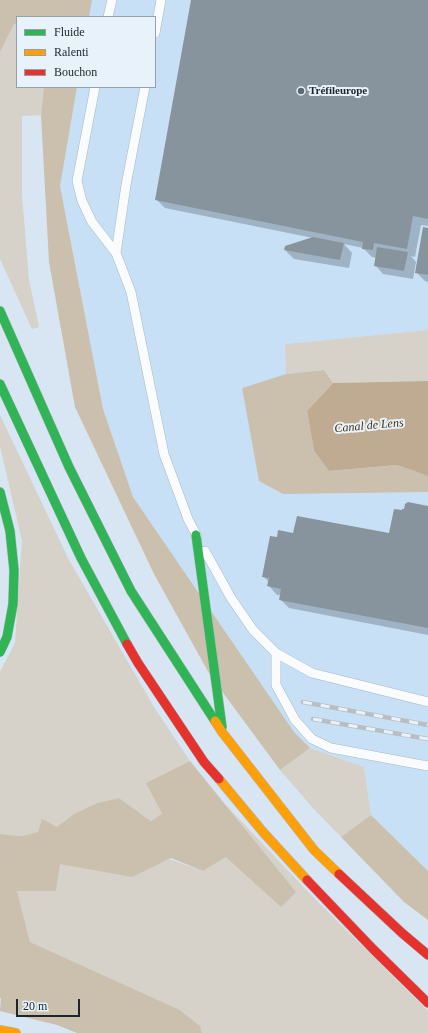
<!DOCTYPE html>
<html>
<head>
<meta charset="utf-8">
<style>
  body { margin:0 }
  #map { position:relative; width:428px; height:1033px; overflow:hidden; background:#d7e6f2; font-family:"Times New Roman",serif }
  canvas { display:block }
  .legend { position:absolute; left:16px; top:16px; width:140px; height:72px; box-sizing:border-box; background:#e7f2fb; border:1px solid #95a0a9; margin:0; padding:5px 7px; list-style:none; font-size:12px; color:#1a252d }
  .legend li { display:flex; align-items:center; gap:8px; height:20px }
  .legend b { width:20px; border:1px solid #95a0a9 }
  .scale { position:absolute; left:16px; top:999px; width:64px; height:18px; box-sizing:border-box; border:2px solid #1a252d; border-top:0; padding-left:5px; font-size:12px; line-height:14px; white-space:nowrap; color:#1a252d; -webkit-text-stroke:3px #e7f2fb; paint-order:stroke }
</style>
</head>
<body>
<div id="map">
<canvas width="428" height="1033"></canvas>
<ul class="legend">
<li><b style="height:5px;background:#30b455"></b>Fluide</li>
<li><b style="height:5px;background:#ff9f0a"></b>Ralenti</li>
<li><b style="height:5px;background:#e5322d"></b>Bouchon</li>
</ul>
<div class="scale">20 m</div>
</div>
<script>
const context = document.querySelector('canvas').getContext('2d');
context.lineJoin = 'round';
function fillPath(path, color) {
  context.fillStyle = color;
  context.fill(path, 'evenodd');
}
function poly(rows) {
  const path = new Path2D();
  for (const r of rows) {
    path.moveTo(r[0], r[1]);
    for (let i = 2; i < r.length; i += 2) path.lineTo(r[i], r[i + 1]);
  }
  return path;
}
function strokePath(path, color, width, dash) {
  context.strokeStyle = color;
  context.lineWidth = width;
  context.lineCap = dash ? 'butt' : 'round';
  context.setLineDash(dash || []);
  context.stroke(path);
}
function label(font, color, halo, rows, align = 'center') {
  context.font = font + ' "Times New Roman",serif';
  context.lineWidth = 4;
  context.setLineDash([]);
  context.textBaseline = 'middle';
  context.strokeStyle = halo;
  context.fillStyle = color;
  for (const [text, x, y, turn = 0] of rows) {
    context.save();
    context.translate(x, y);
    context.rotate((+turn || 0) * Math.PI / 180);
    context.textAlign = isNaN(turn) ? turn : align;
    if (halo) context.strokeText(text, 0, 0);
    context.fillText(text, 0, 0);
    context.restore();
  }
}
fillPath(poly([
  [92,0,428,0,428,330,285,344,286,374,242,388,259,481,283,494,428,492,428,871,371,815,364,767,310,748,294,732,133,497,103,409,60,186,77,87,155,87,155,17,89,17]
]), '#c7e0f5');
fillPath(poly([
  [14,24,17,24,17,87,44,87,41,115,22,116,22,195,29,280,39,327,32,329,0,259,0,52],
  [428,330,428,381,333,383,324,370,286,374,285,344],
  [0,415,69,560,154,707,190,761,146,783,162,814,151,821,119,798,97,803,74,814,57,828,22,836,0,834,0,672,15,643,22,541,0,446],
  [310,748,364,767,371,815,341,837,312,807,280,770],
  [226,805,312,896,428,1011,428,1033,202,1033,200,1026,180,1010,30,942,17,891,56,891,60,863,130,876,169,859,203,871,226,857,295,892]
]), '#d6d1c9');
fillPath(poly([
  [0,0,92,0,89,17,17,17,17,24,14,24,0,52],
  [44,87,77,87,60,186,103,409,133,497,294,732,310,748,280,770,210,675,154,574,75,407,49,262,41,115],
  [324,370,333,383,307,411,314,451,329,471,397,465,428,476,428,492,283,494,259,481,242,388,286,374],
  [190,761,296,892,281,907,226,857,203,871,171,858,132,877,60,864,56,891,17,891,30,942,180,1010,200,1026,202,1033,77,1033,57,1025,0,1011,1,998,0,998,0,834,22,836,38,832,42,819,57,827,74,814,97,803,119,798,151,821,162,814,146,783],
  [371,815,428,871,428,920,404,902,341,837]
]), '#cbbfad');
fillPath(poly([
  [428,381,428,476,397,465,329,471,314,451,307,411,333,383]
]), '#bfab91');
fillPath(poly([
  [192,0,428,0,428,226,421,225,415,257,411,256,416,262,413,279,383,274,375,265,376,258,372,257,363,248,344,244,352,253,349,268,294,259,285,250,313,238,165,208,156,199],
  [428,229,428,282,425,281,416,272],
  [428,507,428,635,289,608,280,599,281,595,277,595,269,586,269,582,264,577,294,534,390,535,403,512]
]), '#0003');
fillPath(poly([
  [191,0,428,0,428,219,413,216,407,249,374,243,373,250,362,249,363,242,155,200],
  [423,227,428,228,428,275,415,273],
  [313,237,344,243,340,260,284,250,285,246],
  [377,247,408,252,404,271,374,266],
  [408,502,428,506,428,628,279,600,281,589,267,586,269,578,262,577,270,536,277,537,278,530,293,533,297,516,389,533,394,509,402,510,402,509,404,509,405,504]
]), '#88949d');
const lane = poly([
  [108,17,112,0],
  [155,33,161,0],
  [95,87,77,181,82,201,92,222,116,253,131,292,164,454,188,519,197,536],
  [116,253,126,185,145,87],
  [205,551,231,598,253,630,276,653,312,673,428,702],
  [276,653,276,685,295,720,312,739,331,748,428,766]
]);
const fast = poly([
  [0,311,69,467,131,591,215,721],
  [0,384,81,558,127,644],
  [0,492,10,531,14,570,13,604,7,637,0,652],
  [196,535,222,727]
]);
const slow = poly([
  [215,721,222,732,314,850,339,874],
  [219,779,263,832,307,880],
  [0,1030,16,1033]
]);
const jam = poly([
  [127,644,138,663,204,762,219,779],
  [339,874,402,933,428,955],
  [307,880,373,949,428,1003]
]);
strokePath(lane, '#abb7c0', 10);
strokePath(fast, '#abb7c0', 10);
strokePath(slow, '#abb7c0', 10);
strokePath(jam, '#abb7c0', 10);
strokePath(lane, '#f9fbfd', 9);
strokePath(fast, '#30b455', 9);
strokePath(slow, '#ff9f0a', 9);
strokePath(jam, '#e5322d', 9);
const rail = poly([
  [303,702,428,725],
  [313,719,428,739]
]);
strokePath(rail, '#babec2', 4.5);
strokePath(rail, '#e7f2fb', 3, [9]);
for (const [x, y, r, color] of [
  [301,91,4,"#5c6972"]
]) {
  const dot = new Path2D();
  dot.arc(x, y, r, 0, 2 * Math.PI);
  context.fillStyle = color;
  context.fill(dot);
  strokePath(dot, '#e7f2fb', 1.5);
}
label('bold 11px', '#1a252d', '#e7f2fb', [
  ["Tréfileurope",309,91]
], 'left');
label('italic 12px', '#462d0a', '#e7f2fb', [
  ["Canal de Lens",369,426,-5]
]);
</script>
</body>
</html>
